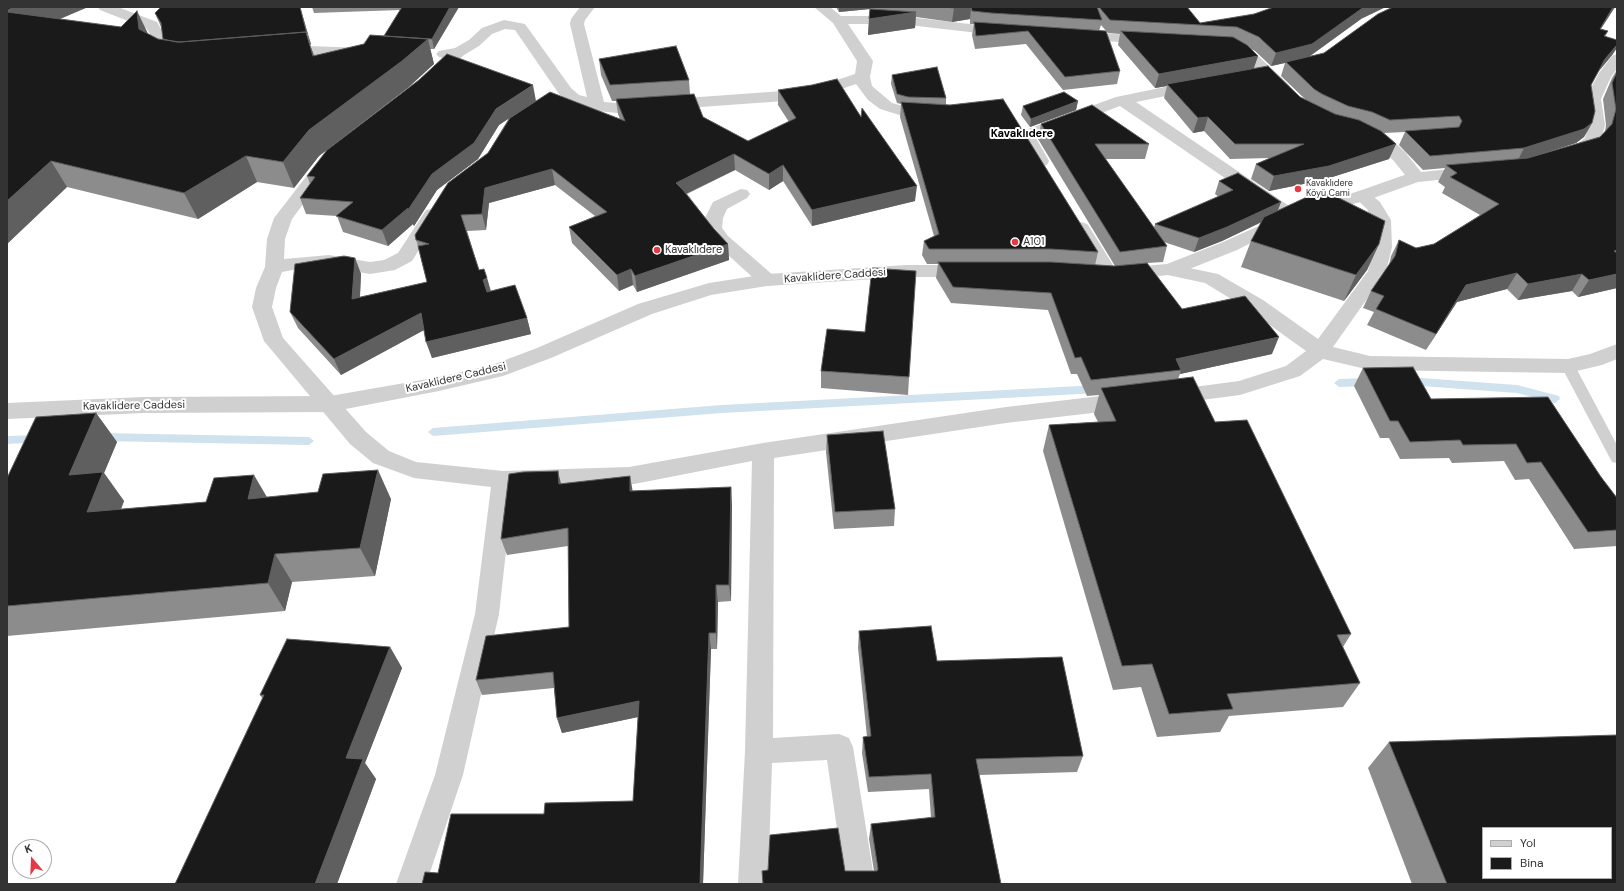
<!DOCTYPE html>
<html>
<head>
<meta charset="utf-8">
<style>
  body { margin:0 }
  #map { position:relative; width:1624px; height:891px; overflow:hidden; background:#fff; font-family:"DM Sans",sans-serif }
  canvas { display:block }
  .frame { position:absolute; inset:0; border:8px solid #333; pointer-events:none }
  .legend { position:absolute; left:1482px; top:827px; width:130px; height:52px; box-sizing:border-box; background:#fff; border:1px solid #adadad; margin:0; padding:5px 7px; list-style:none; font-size:12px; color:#333 }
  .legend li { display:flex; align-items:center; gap:8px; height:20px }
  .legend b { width:20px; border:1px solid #adadad }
  .north { position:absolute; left:12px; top:839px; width:40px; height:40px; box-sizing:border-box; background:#fff; border:1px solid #adadad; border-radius:50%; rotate:341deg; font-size:11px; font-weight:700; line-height:16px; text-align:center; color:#333 }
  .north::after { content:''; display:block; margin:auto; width:14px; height:18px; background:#e63946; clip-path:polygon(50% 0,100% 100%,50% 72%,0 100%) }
</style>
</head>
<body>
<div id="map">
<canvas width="1624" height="891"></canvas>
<div class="frame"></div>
<ul class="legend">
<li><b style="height:5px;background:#d0d0d0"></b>Yol</li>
<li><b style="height:11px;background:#1a1a1a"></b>Bina</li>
</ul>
<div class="north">K</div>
</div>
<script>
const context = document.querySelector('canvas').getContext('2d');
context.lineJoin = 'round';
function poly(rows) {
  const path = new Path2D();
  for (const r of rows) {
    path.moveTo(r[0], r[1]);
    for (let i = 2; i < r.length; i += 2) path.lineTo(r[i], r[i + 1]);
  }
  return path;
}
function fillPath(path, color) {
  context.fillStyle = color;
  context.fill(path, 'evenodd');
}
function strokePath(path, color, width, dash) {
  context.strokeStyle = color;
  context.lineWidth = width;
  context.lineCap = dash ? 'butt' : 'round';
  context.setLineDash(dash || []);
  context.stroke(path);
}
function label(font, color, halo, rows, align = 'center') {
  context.font = font + ' "DM Sans",sans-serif';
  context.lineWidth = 4;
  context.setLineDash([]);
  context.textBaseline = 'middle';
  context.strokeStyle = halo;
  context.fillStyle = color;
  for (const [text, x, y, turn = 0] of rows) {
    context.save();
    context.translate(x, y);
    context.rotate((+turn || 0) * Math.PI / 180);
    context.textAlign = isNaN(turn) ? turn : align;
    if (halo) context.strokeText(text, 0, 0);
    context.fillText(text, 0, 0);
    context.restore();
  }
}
fillPath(poly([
  [1407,377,1517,385,1559,396,1560,399,1555,403,1517,393,1407,385,1402,381,1407,377],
  [1370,378,1375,382,1370,386,1339,387,1334,383,1339,379,1370,378],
  [1099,385,1104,389,1099,393,722,413,433,436,428,432,433,428,722,405,1099,385],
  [100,433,309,437,314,441,309,445,100,441,95,437,100,433],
  [41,435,46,439,45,442,7,444,7,436,41,435]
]), '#cfe2ee');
fillPath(poly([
  [1568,361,1573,363,1575,366,1617,445,1617,463,1612,462,1561,366,1563,363,1568,361]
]), '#d0d0d0');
fillPath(poly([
  [98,7,118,7,157,22,164,34,167,51,180,56,183,59,180,62,175,64,155,56,152,53,150,34,146,28,100,10,98,7],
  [580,7,595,7,585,20,584,24,604,102,617,103,810,89,855,74,857,61,833,23,814,7,830,7,841,16,900,16,1004,28,1009,29,1011,32,1009,35,1004,36,900,24,848,24,873,61,870,77,872,86,892,103,907,107,936,109,938,112,936,115,930,117,906,117,880,109,868,100,856,84,812,99,617,113,597,111,567,101,559,94,515,30,505,29,492,34,479,46,464,55,437,80,432,82,427,80,424,77,443,58,439,57,436,54,439,51,455,48,469,40,482,28,504,20,525,24,571,88,579,95,587,97,570,24,571,19,580,7],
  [1078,32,1150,36,1155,37,1157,40,1155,43,1150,44,1073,39,1071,36,1073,33,1078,32],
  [1232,42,1254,52,1289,85,1291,88,1289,91,1277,91,1244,58,1227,49,1225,46,1227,43,1232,42],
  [308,46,364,48,369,50,372,53,369,56,364,58,308,56,283,59,278,57,275,54,278,51,283,49,308,46],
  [1194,81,1200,83,1202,86,1200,89,1136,102,1298,212,1301,216,1298,220,1292,221,1286,220,1120,106,1036,138,1049,161,1047,165,1041,166,1035,165,1018,136,1020,132,1116,97,1194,81],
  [1368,129,1388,136,1405,152,1425,177,1422,181,1416,182,1410,181,1393,160,1376,144,1362,137,1360,134,1362,131,1368,129],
  [328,155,334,156,336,160,292,219,285,239,284,259,329,255,370,262,384,260,398,253,426,210,432,209,438,210,441,214,412,261,395,270,370,274,329,267,304,268,282,272,276,288,272,307,283,338,366,432,389,451,416,462,503,471,629,467,763,443,1006,407,1127,393,1134,396,1138,401,1134,406,1127,409,1006,423,774,458,773,738,839,734,849,738,853,747,875,884,845,884,827,760,772,763,768,884,738,884,745,751,752,461,629,485,513,488,499,614,463,775,426,884,396,884,435,775,475,614,491,487,414,478,373,463,350,444,264,341,252,307,256,288,265,267,267,239,274,218,322,156,328,155],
  [741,189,747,190,750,194,747,198,727,209,723,218,722,228,728,236,774,276,777,280,774,284,767,286,760,284,716,244,704,228,705,218,713,202,741,189],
  [1362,191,1368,192,1380,202,1391,220,1392,247,1386,272,1333,347,1370,356,1568,359,1590,354,1617,344,1617,359,1602,365,1568,373,1370,370,1323,359,1300,376,1240,395,1171,404,1164,401,1160,396,1164,391,1239,381,1286,366,1306,351,1249,310,1205,283,1163,274,1161,270,1163,266,1170,264,1218,274,1263,300,1318,339,1368,271,1374,247,1373,220,1367,209,1353,196,1356,192,1362,191],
  [1081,222,1087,224,1090,228,1119,275,1117,279,1110,281,1103,279,1101,275,1072,228,1075,224,1081,222]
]), '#d0d0d0');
fillPath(poly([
  [1617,54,1617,69,1611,77,1601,99,1605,125,1601,140,1589,152,1568,159,1562,158,1560,154,1562,150,1577,144,1585,138,1589,125,1585,99,1599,73,1612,56,1617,54],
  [1472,167,1478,168,1481,172,1478,176,1418,182,1368,200,1316,214,1310,213,1307,209,1310,205,1356,192,1410,173,1472,167],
  [1281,216,1287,217,1290,221,1287,225,1237,250,1177,274,1122,280,1115,278,1113,274,1115,270,1122,268,1167,264,1223,242,1281,216],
  [906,265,966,265,973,267,975,271,973,275,966,277,906,277,767,286,711,295,652,314,551,358,503,376,439,391,330,412,144,413,7,419,7,403,144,397,330,396,439,377,492,365,537,348,638,304,709,283,767,274,906,265]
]), '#d0d0d0');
fillPath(poly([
  [7,7,88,7,59,19,121,27,137,11,148,34,158,39,164,40,161,27,155,13,311,44,310,45,314,56,364,44,384,36,400,10,314,13,312,7,459,7,434,49,430,49,434,64,319,156,294,188,257,182,198,219,67,187,7,244],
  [836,7,1187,7,1200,23,1361,19,1309,57,1615,7,1601,29,1608,31,1605,37,1613,54,1599,71,1591,85,1592,123,1584,137,1576,143,1527,158,1600,137,1605,132,1606,125,1603,99,1612,78,1617,70,1617,288,1578,297,1572,291,1518,300,1507,289,1457,302,1426,350,1367,325,1374,312,1363,308,1371,291,1389,265,1391,256,1399,240,1416,248,1434,244,1480,215,1442,193,1445,187,1438,182,1445,168,1423,170,1399,145,1405,132,1384,133,1396,144,1389,159,1323,180,1269,191,1251,179,1256,164,1270,158,1230,159,1204,131,1193,133,1164,98,1167,86,1155,88,1118,45,1120,34,1108,33,1101,25,1099,31,1120,71,1117,84,1063,90,1026,44,975,49,972,35,974,24,970,24,970,19,952,22,916,17,915,28,868,35,870,9,839,12],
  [1251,49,1255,51,1271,66,1285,63,1281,76,1306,100,1300,97,1254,68,1258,56],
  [599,59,689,80,690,94,703,117,748,141,789,122,778,105,778,90,915,201,812,226,783,181,769,190,735,170,687,194,714,229,728,244,729,260,637,292,633,285,619,291,572,243,569,227,595,216,555,185,489,203,486,230,467,231,479,270,487,278,491,291,527,318,531,334,432,358,424,330,341,375,298,328,290,312,355,258,361,274,360,297,427,282,415,235,488,153,509,118,499,125,478,159,437,190,414,226,413,224,388,246,343,232,337,216,306,214,300,198,310,184,307,176,536,101,620,119,618,114,616,101,612,101,601,75],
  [892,75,946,98,946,105,1098,252,1095,265,1115,266,1038,139,1041,124,1149,144,1145,159,1105,159,1154,228,1155,224,1219,197,1215,194,1219,181,1281,202,1278,210,1379,244,1367,270,1344,301,1241,267,1251,241,1262,222,1222,241,1194,252,1164,242,1167,246,1163,262,1147,263,1182,309,1272,354,1180,374,1178,379,1215,422,1351,634,1343,647,1360,683,1343,707,1229,716,1220,732,1157,737,1141,687,1113,690,1043,451,1049,425,1098,422,1094,414,1099,395,1087,396,1077,374,1071,374,1048,310,951,303,936,278,938,264,927,264,922,255,924,241,934,236,900,117,901,104,897,103,891,84],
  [1078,101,1076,110,1030,127,1021,115,1023,106],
  [1363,368,1601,477,1617,498,1617,546,1574,549,1529,479,1515,480,1504,461,1452,463,1449,458,1400,459,1389,438,1380,438,1354,386],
  [821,371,909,377,908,395,821,388],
  [96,413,117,442,104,473,124,501,121,509,267,497,391,499,375,576,292,582,285,611,7,636,7,478],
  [827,435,895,509,894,526,834,529,826,452],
  [561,484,632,491,732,504,731,601,718,602,717,649,711,649,703,884,422,884,438,873,544,814,633,801,638,717,562,733,557,718,554,688,482,695,476,680,569,627,568,546,507,555,501,539],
  [859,631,937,661,1083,756,1077,772,979,775,1001,884,845,871,874,871,869,839,871,824,931,818,929,789,868,792,862,753,863,737,867,737,858,648],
  [390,647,402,668,365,763,376,779,337,884,175,884,263,699,260,695],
  [1389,742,1617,884,1412,884,1368,768]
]), '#8c8c8c');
fillPath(poly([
  [15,7,88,7,18,37,7,18,7,10],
  [300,7,311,44,310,45,315,58,313,56],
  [450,7,459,7,434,49,432,39],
  [839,7,870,7,870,9,839,12],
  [963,7,971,7,970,19,952,22,954,8],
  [1364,7,1386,7,1361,19,1307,58,1271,66,1276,53],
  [1613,7,1615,7,1592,42,1600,29],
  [137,11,149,36,139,29],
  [916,12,915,28,868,35,869,19],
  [428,39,434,64,409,87,319,156,294,188,283,162,309,130],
  [1617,45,1617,48,1613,54,1598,72,1605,59],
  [1258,56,1253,70,1167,84,1167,86,1155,88,1159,74],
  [533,85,536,101,499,125,478,159,437,190,414,226,413,224,388,246,382,230,432,174,496,109],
  [1078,101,1076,110,1030,127,1031,119],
  [1208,117,1204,131,1193,133,1198,118],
  [1592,123,1584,137,1576,143,1517,162,1524,148],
  [1396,144,1389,159,1323,180,1269,191,1274,176],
  [734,154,735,170,677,198,676,183],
  [246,156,257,182,198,219,184,193],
  [51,161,67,187,7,244,7,201],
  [783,165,783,181,769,190,769,174],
  [552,169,555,185,489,203,486,230,482,214,485,188],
  [917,186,915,201,812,226,812,210],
  [1281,202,1276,215,1222,241,1194,252,1199,238],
  [728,244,729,260,637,292,635,276],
  [1379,244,1367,270,1344,301,1356,275],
  [355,258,361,274,359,315,352,299],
  [631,269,633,285,619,291,617,275],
  [1517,273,1507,289,1457,302,1426,350,1436,334,1466,285],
  [1582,274,1572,291,1518,300,1528,284],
  [1617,274,1617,288,1578,297,1589,280],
  [487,278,491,293,487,296,483,280],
  [421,313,426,329,341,375,334,359],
  [527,318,531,334,432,358,426,342],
  [1279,337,1272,354,1180,374,1181,370,1176,359],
  [96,413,117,442,104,473,124,501,109,541,87,512,69,475],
  [378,470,391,499,375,576,360,548],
  [558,471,562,488,559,484],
  [254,475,271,504,248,499],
  [630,476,633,493,630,491],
  [731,487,732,504,731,601,729,585],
  [275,554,292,582,285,611,268,583],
  [716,585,718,602,717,649,716,633],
  [709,633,711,649,703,884,700,884],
  [390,647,402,668,365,763,376,779,337,884,315,884,346,758],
  [639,701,643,716,562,733,557,718]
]), '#5f5f5f');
const building = poly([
  [7,7,15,7,7,10,7,7],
  [161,7,300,7,307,34,306,32,180,42,176,42,163,39,161,23,155,13,161,7],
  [402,7,450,7,432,39,384,36,402,7],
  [943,7,963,7,954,8,943,7],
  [971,7,1097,7,1102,20,991,13,972,11,971,7],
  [1099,7,1187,7,1200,23,1254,14,1274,7,1364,7,1312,44,1276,53,1259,37,1237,27,1110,20,1099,7],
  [1393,7,1613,7,1600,29,1608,31,1604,36,1617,40,1617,45,1605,59,1591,85,1595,111,1592,123,1584,129,1524,148,1430,156,1405,131,1459,127,1462,121,1459,116,1390,120,1372,112,1348,106,1322,94,1314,89,1286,62,1324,53,1378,14,1393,7],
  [870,9,916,12,869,19,870,9],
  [137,11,139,29,158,39,180,42,306,32,313,56,364,44,370,35,428,39,402,61,309,130,283,162,246,156,184,193,51,161,7,201,7,12,121,27,137,11],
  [974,22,1106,31,1120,71,1065,77,1028,31,976,36,974,22],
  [1121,31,1233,37,1247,45,1258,56,1159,74,1121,31],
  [676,46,689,80,610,85,599,59,676,46],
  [447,54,533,85,496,109,474,143,432,174,408,210,408,208,382,230,336,216,353,202,300,198,315,177,307,176,327,150,419,80,447,54],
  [1268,66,1300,97,1335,114,1359,120,1381,131,1396,144,1329,166,1274,176,1256,164,1304,144,1235,144,1208,117,1198,118,1167,84,1268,66],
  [937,67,946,98,908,97,897,94,892,75,937,67],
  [1617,72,1617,250,1614,251,1617,253,1617,274,1589,280,1582,274,1528,284,1517,273,1466,285,1436,334,1376,309,1384,296,1371,291,1395,256,1399,240,1416,248,1434,244,1499,204,1450,177,1457,173,1446,165,1528,158,1600,137,1612,124,1616,109,1612,83,1617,72],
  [837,79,861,117,862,108,917,186,812,210,783,165,769,174,734,154,676,183,683,190,714,229,728,244,635,276,631,269,617,275,569,227,607,212,552,169,485,188,482,214,461,215,479,270,484,269,487,278,483,280,487,292,515,285,527,318,426,342,421,313,334,359,290,312,295,264,344,256,355,258,352,299,427,282,418,246,429,244,416,240,415,235,448,183,488,153,510,118,550,92,625,121,616,99,694,94,703,117,748,141,796,118,778,90,812,85,837,79],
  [1064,92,1078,101,1031,119,1023,106,1064,92],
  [1003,99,1098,252,1051,249,929,249,924,241,939,234,901,102,950,105,1003,99],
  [1092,105,1149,144,1095,144,1167,246,1120,252,1041,124,1092,105],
  [1238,173,1281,202,1227,227,1199,238,1155,224,1233,190,1219,181,1238,173],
  [1325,191,1385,221,1379,244,1356,275,1251,241,1264,217,1309,196,1325,191],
  [938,262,1051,262,1114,266,1147,263,1182,309,1245,296,1279,337,1176,359,1181,370,1091,380,1081,357,1075,358,1051,293,953,287,938,262],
  [872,268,916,271,909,377,821,371,827,329,865,332,872,268],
  [1413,367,1431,399,1548,397,1601,477,1617,498,1617,530,1588,532,1541,462,1527,463,1516,444,1463,445,1460,440,1410,442,1398,421,1390,421,1363,368,1413,367],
  [1193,377,1215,422,1247,420,1351,634,1337,635,1360,683,1227,694,1233,709,1169,714,1152,664,1122,666,1049,425,1116,421,1101,388,1193,377],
  [96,413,69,475,103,472,87,512,206,502,214,478,254,475,248,499,318,492,323,474,378,470,360,548,275,554,268,583,7,606,7,478,36,417,96,413],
  [883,431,895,509,835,512,827,435,883,431],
  [558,471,559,484,630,476,630,491,731,487,729,585,716,585,716,633,709,633,700,884,422,884,425,872,438,873,451,814,544,814,545,803,633,801,639,701,557,718,553,672,476,680,486,636,569,627,568,528,501,539,509,474,523,472,558,471],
  [931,626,937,661,1062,657,1083,756,976,759,1001,884,763,884,762,871,768,870,770,835,838,828,845,871,877,871,878,869,871,824,935,817,931,774,869,777,863,737,871,736,859,631,931,626],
  [287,639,390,647,346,758,363,759,315,884,175,884,264,695,260,695,287,639],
  [1617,735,1617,884,1447,884,1389,742,1617,735],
  [1483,828,1611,828,1611,878,1483,878,1483,828]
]);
fillPath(building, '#1a1a1a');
strokePath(building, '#5f5f5f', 1);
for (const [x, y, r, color] of [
  [1298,189,4,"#e63946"],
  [1015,242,4,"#e63946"],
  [657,250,4,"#e63946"]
]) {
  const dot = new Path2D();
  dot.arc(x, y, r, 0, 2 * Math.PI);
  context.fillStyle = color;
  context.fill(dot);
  strokePath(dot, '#fff', 1.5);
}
label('9px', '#333', '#fff', [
  ["Kavaklıdere",1306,184],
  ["Köyü Cami",1306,194]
], 'left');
label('bold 11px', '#000', '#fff', [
  ["Kavaklıdere",1022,134]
]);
label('11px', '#333', '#fff', [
  ["A101",1023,242],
  ["Kavaklıdere",665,250]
], 'left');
label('11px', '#333', '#fff', [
  ["Kavaklidere Caddesi",835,276,-4],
  ["Kavaklidere Caddesi",456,378,-13],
  ["Kavaklidere Caddesi",134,406,-1]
]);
</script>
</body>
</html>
